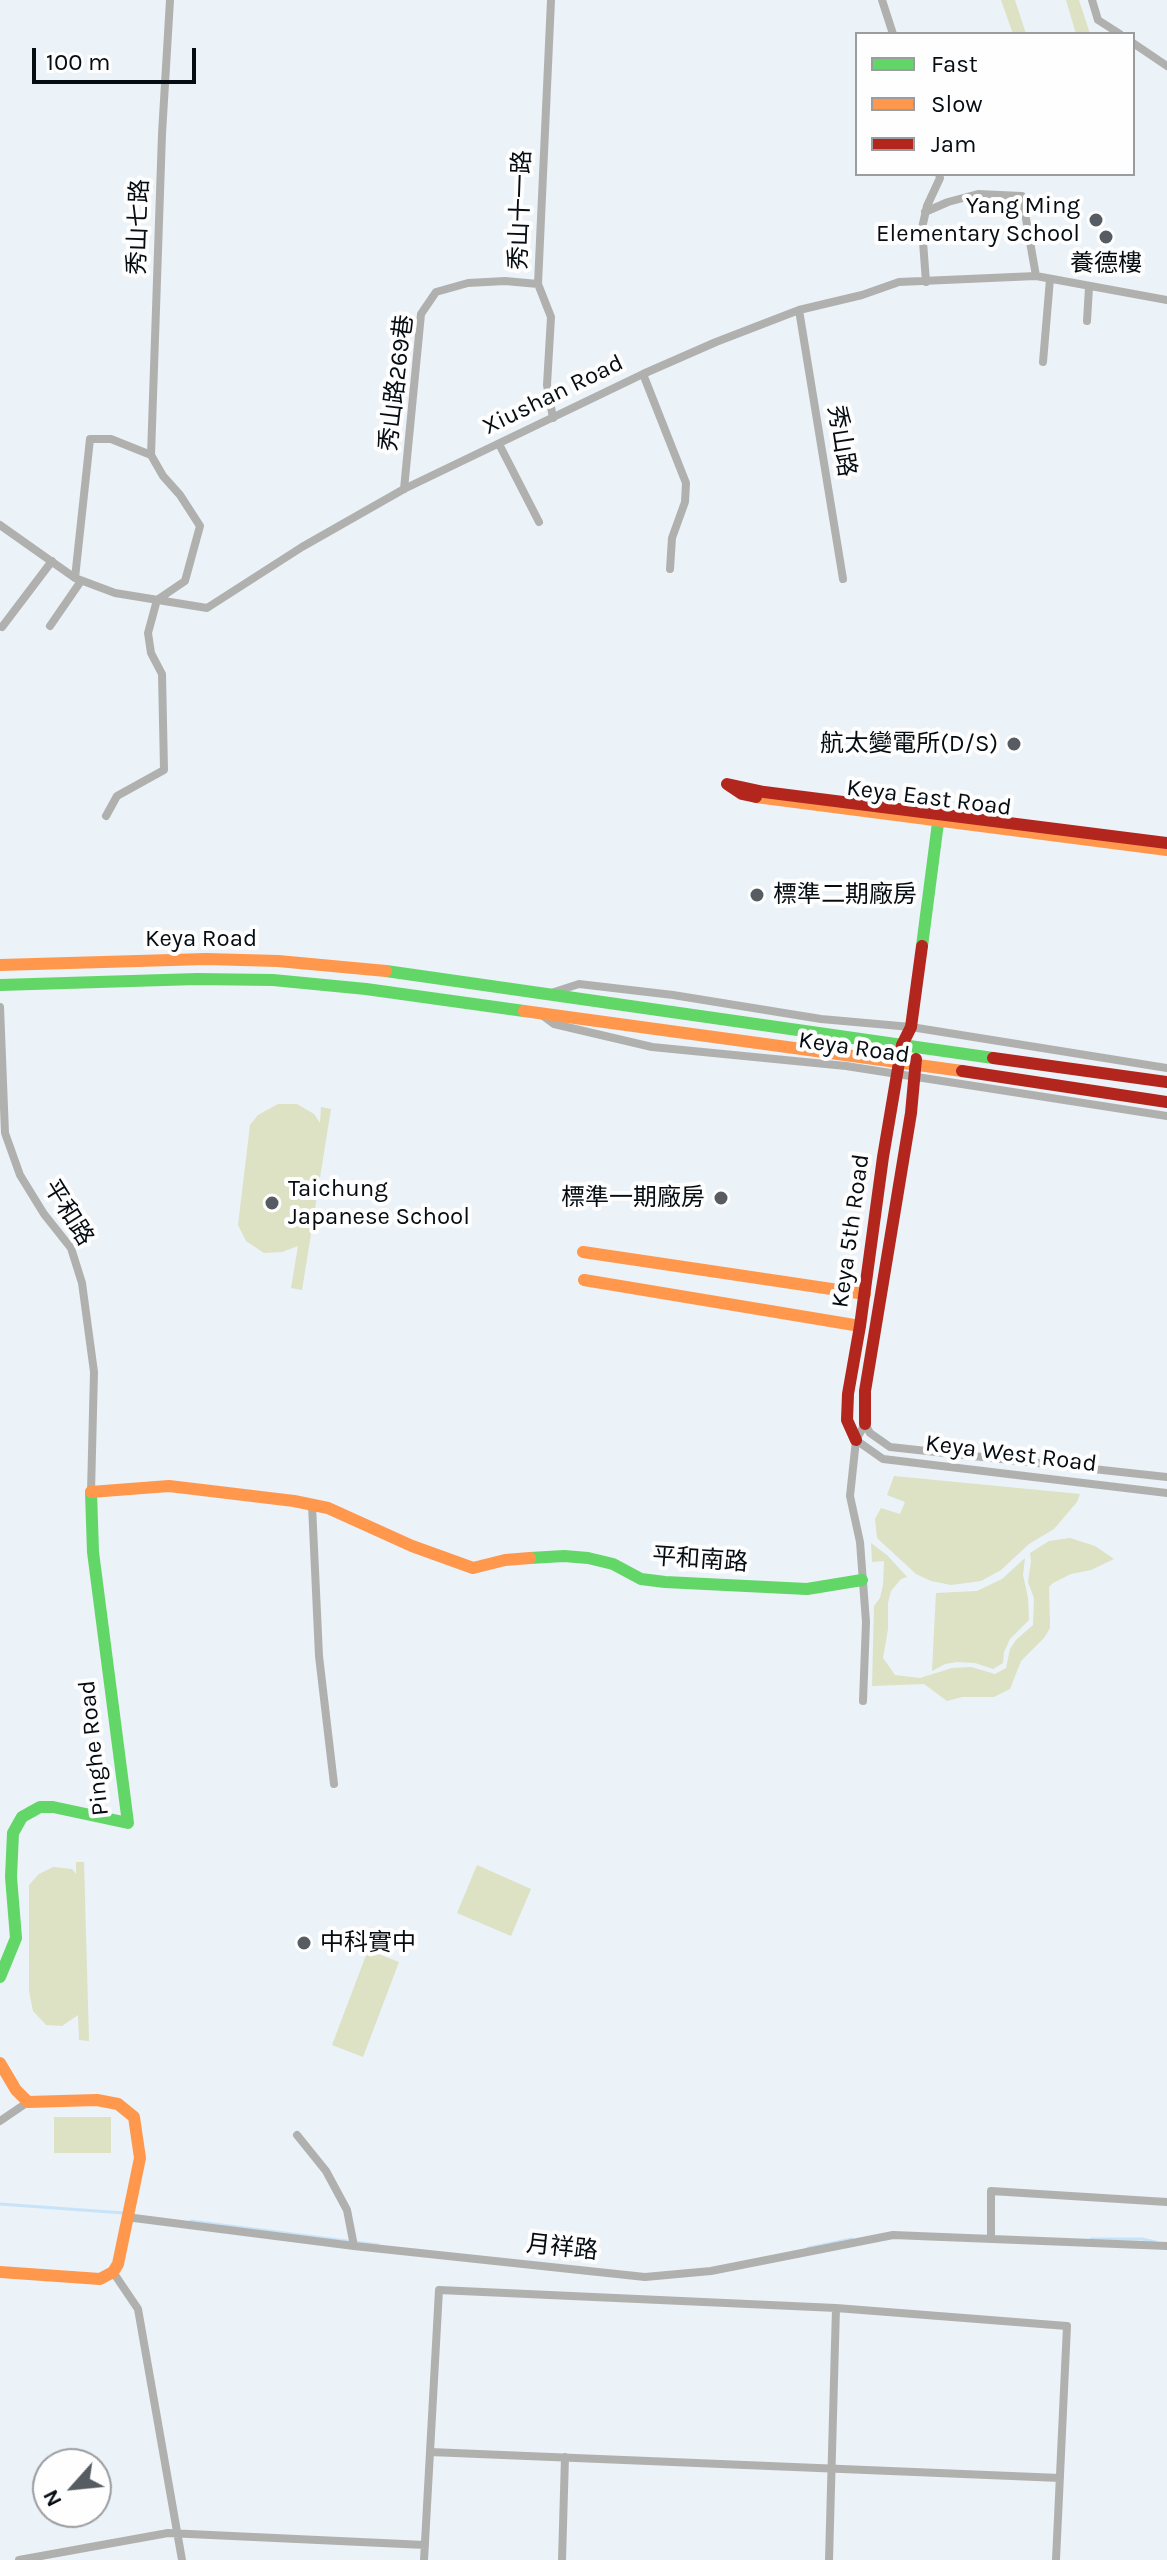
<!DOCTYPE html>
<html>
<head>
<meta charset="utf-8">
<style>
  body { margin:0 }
  #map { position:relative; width:1167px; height:2560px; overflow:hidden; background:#ebf2f8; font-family:Karla,sans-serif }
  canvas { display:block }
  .legend { position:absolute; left:855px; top:32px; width:280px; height:144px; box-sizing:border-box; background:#fefefe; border:2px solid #9a9da0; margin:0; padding:10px 14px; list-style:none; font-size:24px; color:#050c12 }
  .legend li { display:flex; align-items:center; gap:16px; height:40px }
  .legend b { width:40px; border:2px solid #9a9da0 }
  .north { position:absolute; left:32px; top:2448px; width:80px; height:80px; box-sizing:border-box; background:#fefefe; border:2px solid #9a9da0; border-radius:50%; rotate:243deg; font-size:22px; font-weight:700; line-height:32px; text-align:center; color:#050c12 }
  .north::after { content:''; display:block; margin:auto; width:28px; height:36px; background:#565c62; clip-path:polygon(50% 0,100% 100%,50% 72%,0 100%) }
  .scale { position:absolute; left:32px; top:48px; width:164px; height:36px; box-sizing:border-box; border:4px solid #050c12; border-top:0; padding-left:10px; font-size:24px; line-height:28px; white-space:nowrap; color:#050c12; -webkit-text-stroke:6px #fefefe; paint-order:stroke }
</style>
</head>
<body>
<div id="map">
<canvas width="1167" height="2560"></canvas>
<ul class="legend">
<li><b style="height:10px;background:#63d668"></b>Fast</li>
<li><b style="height:10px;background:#ff974d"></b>Slow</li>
<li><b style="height:10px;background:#b3261e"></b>Jam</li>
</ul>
<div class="north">N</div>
<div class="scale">100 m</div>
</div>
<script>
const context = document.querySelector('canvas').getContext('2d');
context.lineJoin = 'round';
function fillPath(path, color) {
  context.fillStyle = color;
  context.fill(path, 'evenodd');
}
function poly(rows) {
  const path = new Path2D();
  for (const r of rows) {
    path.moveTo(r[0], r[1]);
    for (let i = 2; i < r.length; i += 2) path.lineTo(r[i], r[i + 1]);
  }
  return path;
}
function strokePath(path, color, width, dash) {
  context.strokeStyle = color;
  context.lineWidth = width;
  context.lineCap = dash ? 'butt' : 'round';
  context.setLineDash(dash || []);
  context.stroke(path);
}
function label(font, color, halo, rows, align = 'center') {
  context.font = font + ' Karla,"Noto Sans TC",sans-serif';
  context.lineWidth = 8;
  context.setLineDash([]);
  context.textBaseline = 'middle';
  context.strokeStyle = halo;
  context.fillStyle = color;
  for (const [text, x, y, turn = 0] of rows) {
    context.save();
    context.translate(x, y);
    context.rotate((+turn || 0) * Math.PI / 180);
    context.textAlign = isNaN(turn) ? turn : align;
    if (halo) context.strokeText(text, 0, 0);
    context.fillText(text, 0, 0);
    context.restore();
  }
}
fillPath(poly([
  [1001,0,1015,0,1026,34,1013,34],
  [1066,0,1079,0,1090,34,1076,34],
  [278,1104,297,1104,314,1114,320,1123,321,1107,331,1109,302,1290,291,1288,298,1246,282,1252,264,1253,246,1241,238,1225,250,1125,258,1115],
  [894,1476,1080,1494,1077,1502,1054,1529,1029,1544,1001,1570,981,1581,951,1585,931,1581,916,1574,877,1538,875,1519,881,1508,900,1514,905,1502,887,1495],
  [1070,1538,1095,1546,1114,1559,1091,1570,1071,1574,1053,1583,1049,1587,1050,1628,1044,1638,1021,1661,1010,1689,994,1697,962,1697,947,1701,924,1684,872,1686,874,1606,880,1598,883,1585,884,1561,872,1562,871,1543,888,1556,907,1577,901,1579,891,1591,888,1603,888,1629,883,1658,895,1675,920,1678,952,1668,971,1667,995,1674,1006,1668,1010,1649,1016,1640,1033,1625,1034,1598,1028,1582,1031,1561,1030,1553,1049,1541],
  [1025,1558,1023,1575,1028,1598,1029,1620,1010,1639,1004,1652,1003,1663,993,1669,975,1663,957,1662,945,1664,932,1671,936,1593,977,1591,1002,1579],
  [76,1862,84,1862,89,2041,79,2040,78,2015,62,2026,46,2025,33,2011,29,1991,29,1885,39,1874,53,1867,72,1869,76,1874],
  [477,1865,531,1889,511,1936,457,1913],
  [368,1950,399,1962,363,2057,332,2045],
  [54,2117,111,2117,111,2153,54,2153]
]), '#dce2c3');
strokePath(poly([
  [0,2204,124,2213],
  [191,2221,378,2245],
  [1091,2239,1142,2239,1155,2242],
  [808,2248,852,2239]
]), '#c7e3fa', 3);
strokePath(poly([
  [551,0,538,284,551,317,547,385,553,418],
  [882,0,893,34],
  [1092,0,1098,20,1120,34],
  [1133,43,1167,66],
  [925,212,948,202,978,194,1022,196,1036,276],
  [926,282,922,228,927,206,940,178,939,174],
  [799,310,843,579],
  [1087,321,1089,287],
  [1043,362,1050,279],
  [643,374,686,483,685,502,672,538,670,569],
  [499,444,539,522],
  [404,489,421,314,436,292,468,283,505,281,538,284],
  [0,525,75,578,115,593,207,608,302,547,404,489,643,374,716,342,799,310,862,295,899,282,1036,276,1167,300],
  [75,578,90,439,111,439,151,455,162,134,170,0],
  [50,626,81,581],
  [2,627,52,561],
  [106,816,117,796,164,770,162,674,151,653,148,633,157,600,185,581,200,526,180,495,163,476,151,455],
  [548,994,579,984,673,995,821,1019,911,1027,1167,1068],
  [0,1007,5,1133,20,1175,44,1214,71,1248,82,1283,94,1372,91,1492],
  [542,1015,554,1024,652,1047,846,1066,1167,1116],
  [865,1424,870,1433,890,1447,1167,1477],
  [856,1440,883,1459,1167,1493],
  [312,1505,319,1656,334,1784],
  [863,1701,866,1622,860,1542,850,1496,856,1440,865,1424],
  [0,2121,28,2102],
  [297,2135,326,2171,347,2210,354,2246],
  [126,2217,354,2246,645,2277,711,2271,893,2235,1167,2246],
  [991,2237,991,2191,1167,2202],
  [113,2272,138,2309,182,2560],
  [430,2452,1060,2478],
  [19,2560,168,2533,425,2545],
  [424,2560,439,2290,836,2308,1067,2326,1056,2560],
  [562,2560,565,2457],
  [829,2560,836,2308]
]), '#b0b1af', 8);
strokePath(poly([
  [922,946,939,815],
  [386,971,993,1058],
  [0,985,197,979,273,980,366,989,524,1011],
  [530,1558,564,1556,588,1558,613,1564,641,1579,665,1582,807,1589,862,1580],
  [0,1977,16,1938,11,1877,13,1833,22,1817,40,1807,53,1807,128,1823,93,1552,91,1492]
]), '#63d668', 12);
strokePath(poly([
  [756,797,1167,850],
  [0,965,206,959,278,961,386,971],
  [524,1011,962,1071],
  [583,1252,865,1294],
  [584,1280,860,1326],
  [91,1492,169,1486,294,1501,328,1508,412,1546,473,1568,505,1560,530,1558],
  [0,2063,16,2090,28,2102,97,2100,118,2104,134,2117,140,2158,118,2264,113,2272,100,2279,0,2272]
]), '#ff974d', 12);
strokePath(poly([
  [756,797,742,794,727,784,764,792,1167,843],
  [993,1058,1167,1082],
  [962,1071,1167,1102],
  [865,1424,865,1391,911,1113,916,1059],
  [856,1440,847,1420,848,1394,860,1326,883,1157,902,1045,911,1027,922,946]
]), '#b3261e', 12);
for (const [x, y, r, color] of [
  [1096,220,8,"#565c62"],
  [1106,237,8,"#565c62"],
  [1014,744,8,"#565c62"],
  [757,895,8,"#565c62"],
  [721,1198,8,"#565c62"],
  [272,1203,8,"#565c62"],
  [304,1943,8,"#565c62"]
]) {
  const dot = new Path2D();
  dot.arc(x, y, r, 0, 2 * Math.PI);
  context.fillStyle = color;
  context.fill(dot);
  strokePath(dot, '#fefefe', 3);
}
label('24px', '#050c12', '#fefefe', [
  ["Yang Ming",1080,206],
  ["Elementary School",1080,234],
  ["養德樓",1106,264,"center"],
  ["航太變電所(D/S)",998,744],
  ["標準二期廠房",773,895,"left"],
  ["Taichung",288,1189,"left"],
  ["Japanese School",288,1217,"left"],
  ["標準一期廠房",705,1198],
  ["中科實中",320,1943,"left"]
], 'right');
label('24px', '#050c12', '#fefefe', [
  ["秀山十一路",521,210,-88],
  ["秀山七路",139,227,-88],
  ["秀山路269巷",397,383,-83],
  ["Xiushan Road",553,395,-26],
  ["秀山路",841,441,81],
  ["Keya East Road",929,798,7],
  ["Keya Road",201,939],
  ["Keya Road",854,1048,8],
  ["平和路",68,1213,58],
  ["Keya 5th Road",851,1231,-82],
  ["Keya West Road",1011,1454,7],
  ["平和南路",700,1560,4],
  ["Pinghe Road",94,1748,-96],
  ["月祥路",562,2248,6]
]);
</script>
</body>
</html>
